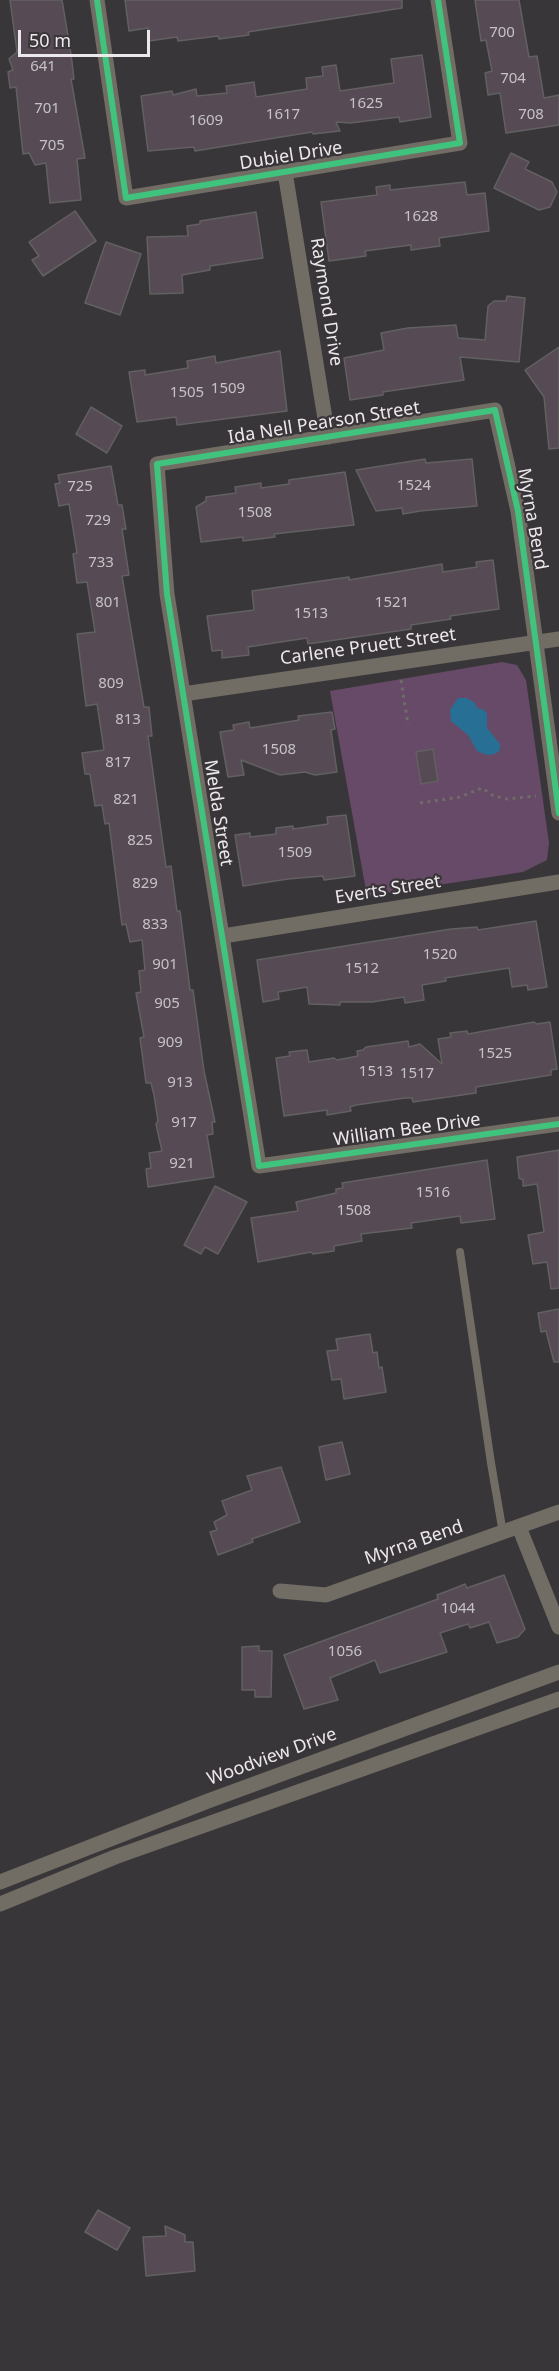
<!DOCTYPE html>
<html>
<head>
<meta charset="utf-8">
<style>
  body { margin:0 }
  #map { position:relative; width:559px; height:2371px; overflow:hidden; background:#383638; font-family:"Noto Sans",sans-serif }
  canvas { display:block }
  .scale { position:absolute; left:18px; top:30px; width:132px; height:27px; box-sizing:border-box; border:3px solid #ece9ec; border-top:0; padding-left:8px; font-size:18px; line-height:21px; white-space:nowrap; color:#ece9ec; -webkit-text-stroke:4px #393539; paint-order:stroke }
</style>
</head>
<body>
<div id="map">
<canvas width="559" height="2371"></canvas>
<div class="scale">50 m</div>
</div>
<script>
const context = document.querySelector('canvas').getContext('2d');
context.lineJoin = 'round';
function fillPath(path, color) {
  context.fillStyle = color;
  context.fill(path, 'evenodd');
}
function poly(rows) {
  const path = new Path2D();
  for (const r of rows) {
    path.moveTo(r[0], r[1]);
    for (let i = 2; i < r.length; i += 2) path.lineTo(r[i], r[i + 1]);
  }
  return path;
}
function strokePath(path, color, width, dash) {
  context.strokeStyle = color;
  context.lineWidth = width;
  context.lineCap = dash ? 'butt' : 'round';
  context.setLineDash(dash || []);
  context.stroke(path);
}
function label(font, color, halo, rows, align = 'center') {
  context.font = font + ' "Noto Sans",sans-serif';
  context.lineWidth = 4.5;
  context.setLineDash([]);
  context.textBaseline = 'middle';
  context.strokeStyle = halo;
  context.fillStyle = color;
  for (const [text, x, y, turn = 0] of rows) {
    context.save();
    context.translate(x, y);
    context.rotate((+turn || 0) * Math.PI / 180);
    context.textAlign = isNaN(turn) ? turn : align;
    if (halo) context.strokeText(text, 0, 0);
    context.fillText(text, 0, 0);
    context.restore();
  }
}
fillPath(poly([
  [502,662,517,665,526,680,549,843,547,860,523,872,367,896,330,691]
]), '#674a68');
fillPath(poly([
  [458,698,467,698,475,703,477,708,484,710,487,714,487,728,500,744,500,750,495,754,487,755,477,751,468,735,451,721,450,710]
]), '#286f96');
const building = poly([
  [10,0,62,0,71,54,74,79,71,79,85,158,77,159,81,200,50,203,46,163,35,165,29,153,23,154,16,87,10,88,8,72,13,70,9,59,17,52,10,0],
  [125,0,402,0,402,8,248,32,249,35,219,39,218,36,178,41,177,37,149,41,148,28,129,31,125,0],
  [475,0,519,0,529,57,537,56,544,98,559,95,559,125,506,133,500,93,488,95,485,73,492,71,486,40,481,41,475,0],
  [422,55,431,117,400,122,399,117,350,123,336,122,340,131,313,134,312,132,195,151,194,147,148,151,141,96,172,91,173,95,196,89,197,96,227,93,226,86,254,82,256,97,307,89,306,78,323,76,322,67,336,65,340,91,394,83,391,59,422,55],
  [511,153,529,162,525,169,552,182,557,192,550,207,539,210,494,188,511,153],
  [465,182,467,195,485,193,489,231,439,238,440,246,411,250,411,245,365,251,366,256,329,261,321,202,377,195,376,187,390,185,390,190,465,182],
  [75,211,96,241,43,276,32,260,39,256,29,242,75,211],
  [256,212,263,258,210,266,210,270,182,275,183,293,150,294,147,237,188,236,187,226,200,224,200,221,256,212],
  [106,242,141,254,120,315,85,303,106,242],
  [507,296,525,298,519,362,460,357,464,380,383,392,383,395,350,400,344,358,384,350,381,333,408,328,456,325,458,338,485,340,488,306,494,301,506,301,507,296],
  [559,347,559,448,549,449,544,397,525,370,559,347],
  [280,351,287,411,177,425,176,417,137,422,129,372,145,370,145,375,188,368,187,361,215,356,216,363,280,351],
  [91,407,122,426,107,453,76,434,91,407],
  [425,459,426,463,472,459,477,506,420,511,403,514,402,508,376,511,356,470,425,459],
  [111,466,118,505,122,505,126,529,122,529,129,575,122,576,144,707,149,707,152,736,148,736,166,867,171,866,177,911,180,911,190,990,193,990,204,1071,215,1122,212,1122,213,1134,207,1135,214,1177,148,1187,146,1169,151,1168,149,1153,162,1151,156,1124,158,1121,154,1095,151,1083,146,1083,140,1038,144,1037,136,993,141,992,139,971,145,970,142,940,130,942,126,924,122,925,109,823,105,824,102,805,95,806,90,774,85,774,82,753,104,750,97,704,86,706,77,634,95,632,87,582,77,583,73,554,77,553,69,504,59,506,55,484,60,483,58,475,111,466],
  [345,472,354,525,274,534,275,537,243,541,243,537,201,542,196,507,206,501,206,497,236,493,235,487,261,483,261,488,289,484,289,480,345,472],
  [493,560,499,609,450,616,451,619,411,625,411,629,308,644,307,638,248,647,249,655,222,658,222,650,212,651,207,616,254,610,252,591,349,577,349,580,442,564,443,572,477,567,476,562,493,560],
  [332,712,335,729,331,730,337,772,315,775,305,772,280,775,241,760,244,775,228,777,220,732,234,730,233,725,249,722,250,728,299,720,298,716,332,712],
  [433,749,438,781,421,784,416,752,433,749],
  [346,815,355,876,324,880,323,876,288,879,243,886,235,835,250,833,250,837,276,834,276,828,293,826,293,829,328,824,327,817,346,815],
  [536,921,547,987,528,990,527,985,512,987,509,968,445,978,446,981,422,985,424,1000,405,1003,404,997,372,1002,340,1002,340,1005,309,1004,307,987,278,992,279,999,263,1002,257,960,451,929,477,927,478,930,536,921],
  [534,1022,537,1024,550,1022,557,1069,551,1070,551,1075,476,1087,476,1093,413,1102,412,1098,405,1098,356,1105,350,1107,351,1111,327,1115,327,1110,284,1116,276,1058,290,1056,289,1052,307,1050,309,1062,334,1058,337,1060,358,1056,357,1051,363,1050,366,1047,408,1041,409,1047,420,1044,442,1064,438,1039,451,1037,450,1033,467,1031,468,1034,534,1022],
  [559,1150,559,1288,551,1289,547,1262,533,1264,528,1235,544,1232,537,1184,523,1186,523,1180,519,1178,517,1157,559,1150],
  [487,1160,495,1219,461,1223,460,1216,411,1223,412,1228,361,1234,362,1241,334,1246,334,1251,313,1254,311,1252,258,1262,251,1218,298,1211,296,1202,336,1193,336,1189,343,1188,342,1183,487,1160],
  [215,1186,247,1202,218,1254,205,1247,201,1254,184,1245,215,1186],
  [559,1309,559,1362,554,1362,546,1331,541,1332,538,1313,559,1309],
  [370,1334,373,1353,377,1352,379,1368,382,1367,386,1392,344,1399,341,1379,332,1380,327,1351,338,1350,336,1339,370,1334],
  [342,1442,350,1474,326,1480,319,1447,342,1442],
  [281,1467,300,1522,252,1539,253,1542,218,1555,210,1532,217,1530,214,1522,227,1515,222,1501,252,1490,247,1476,281,1467],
  [504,1575,525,1629,518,1637,497,1643,489,1622,470,1628,468,1624,440,1633,447,1652,380,1673,375,1660,330,1678,338,1700,304,1709,284,1655,438,1599,437,1595,458,1587,465,1584,467,1588,504,1575],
  [259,1646,259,1651,272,1651,271,1697,255,1697,255,1690,242,1690,242,1647,259,1646],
  [98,2210,130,2228,117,2250,85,2232,98,2210],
  [165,2226,185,2235,185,2242,193,2242,195,2271,146,2276,143,2237,166,2236,165,2226]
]);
fillPath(building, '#564b54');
strokePath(building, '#626061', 1.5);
strokePath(poly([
  [401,680,408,725],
  [420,803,460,797,482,788,494,796,507,799,536,796]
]), '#6f6c68', 3, [3, 4.5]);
strokePath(poly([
  [460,1252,491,1463,503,1533]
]), '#716c64', 8);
strokePath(poly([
  [97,0,126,198,460,143,438,0],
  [285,172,328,437],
  [183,694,559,639],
  [559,813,518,511,495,410,157,464,167,594,259,1166,559,1124],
  [223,936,559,882],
  [519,1527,559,1627],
  [280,1591,326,1595,559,1512],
  [0,1882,208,1801,559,1672],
  [0,1904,115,1857,559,1699]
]), '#716c64', 15);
strokePath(poly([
  [97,0,126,198,460,143,438,0],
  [559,813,518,511,495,410,157,464,167,594,259,1166,559,1124]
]), '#40c37c', 6);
label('15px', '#c6c2c6', null, [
  ["700",502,33],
  ["641",43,67],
  ["704",513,79],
  ["1625",366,104],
  ["701",47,109],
  ["1617",283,115],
  ["708",531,115],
  ["1609",206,121],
  ["705",52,146],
  ["1628",421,217],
  ["1509",228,389],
  ["1505",187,393],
  ["1524",414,486],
  ["725",80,487],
  ["1508",255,513],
  ["729",98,521],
  ["733",101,563],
  ["801",108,603],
  ["1521",392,603],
  ["1513",311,614],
  ["809",111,684],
  ["813",128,720],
  ["1508",279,750],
  ["817",118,763],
  ["821",126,800],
  ["825",140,841],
  ["1509",295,853],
  ["829",145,884],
  ["833",155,925],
  ["1520",440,955],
  ["901",165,965],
  ["1512",362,969],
  ["905",167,1004],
  ["909",170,1043],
  ["1525",495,1054],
  ["1513",376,1072],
  ["1517",417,1074],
  ["913",180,1083],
  ["917",184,1123],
  ["921",182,1164],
  ["1516",433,1193],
  ["1508",354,1211],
  ["1044",458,1609],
  ["1056",345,1652]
]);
label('18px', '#ece9ec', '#393539', [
  ["Dubiel Drive",291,156,-9],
  ["Raymond Drive",326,302,81],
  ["Ida Nell Pearson Street",324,423,-9],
  ["Myrna Bend",532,519,80],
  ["Carlene Pruett Street",368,647,-8],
  ["Melda Street",218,813,81],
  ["Everts Street",388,890,-9],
  ["William Bee Drive",407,1130,-8],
  ["Myrna Bend",414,1543,-19],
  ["Woodview Drive",272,1757,-20]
]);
</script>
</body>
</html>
